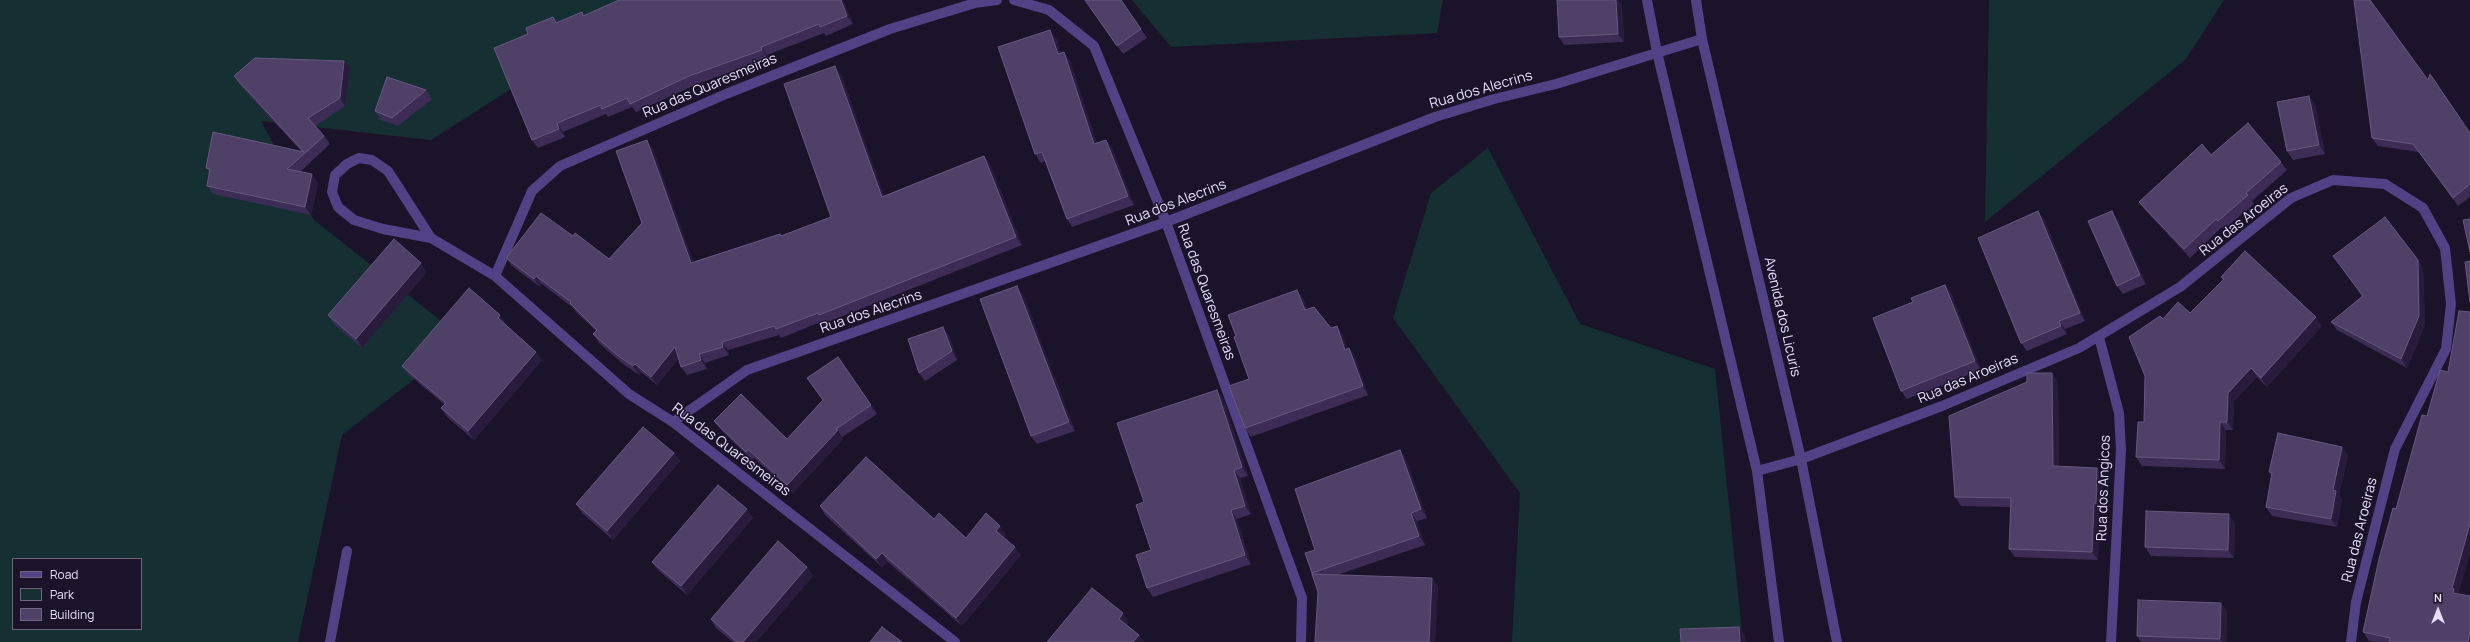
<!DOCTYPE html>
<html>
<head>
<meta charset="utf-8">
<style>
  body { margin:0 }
  #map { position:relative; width:2470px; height:642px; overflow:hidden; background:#1b1329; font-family:Manrope,sans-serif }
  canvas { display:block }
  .legend { position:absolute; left:12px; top:558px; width:130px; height:72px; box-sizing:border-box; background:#1b1329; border:1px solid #6d647d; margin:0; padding:5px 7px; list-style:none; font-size:12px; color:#e7defc }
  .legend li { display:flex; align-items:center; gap:8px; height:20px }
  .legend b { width:20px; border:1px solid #6d647d }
  .north { position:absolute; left:2418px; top:590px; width:40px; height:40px; -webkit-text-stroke:3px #1b1329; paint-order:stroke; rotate:0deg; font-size:11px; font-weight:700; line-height:16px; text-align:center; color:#e7defc }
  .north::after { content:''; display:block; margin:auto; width:14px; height:18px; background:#e7defc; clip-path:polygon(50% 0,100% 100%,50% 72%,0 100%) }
</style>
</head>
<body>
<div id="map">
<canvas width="2470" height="642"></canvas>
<ul class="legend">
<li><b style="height:5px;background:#504284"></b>Road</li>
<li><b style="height:11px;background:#162f33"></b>Park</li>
<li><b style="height:11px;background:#4f4067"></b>Building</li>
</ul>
<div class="north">N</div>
</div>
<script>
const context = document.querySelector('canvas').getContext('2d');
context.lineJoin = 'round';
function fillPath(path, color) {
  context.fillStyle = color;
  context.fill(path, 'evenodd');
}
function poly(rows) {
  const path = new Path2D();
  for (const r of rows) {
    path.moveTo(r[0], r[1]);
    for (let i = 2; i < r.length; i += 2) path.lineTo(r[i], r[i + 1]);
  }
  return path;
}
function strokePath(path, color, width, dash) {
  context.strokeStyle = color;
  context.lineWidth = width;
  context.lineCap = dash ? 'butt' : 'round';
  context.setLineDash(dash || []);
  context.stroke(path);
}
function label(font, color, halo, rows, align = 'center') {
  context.font = font + ' Manrope,sans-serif';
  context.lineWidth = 3;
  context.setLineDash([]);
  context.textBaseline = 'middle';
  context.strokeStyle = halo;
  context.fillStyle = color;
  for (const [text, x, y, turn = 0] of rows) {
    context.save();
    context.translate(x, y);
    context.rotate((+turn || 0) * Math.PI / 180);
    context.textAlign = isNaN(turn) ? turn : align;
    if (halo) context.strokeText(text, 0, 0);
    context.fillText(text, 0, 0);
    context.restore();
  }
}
fillPath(poly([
  [0,0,678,0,588,40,431,140,261,121,313,219,465,340,342,435,298,642,0,642],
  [13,559,141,559,141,629,13,629],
  [1132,0,1443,0,1437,33,1171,47],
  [1989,0,2224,0,2186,59,1985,222],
  [1488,148,1580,324,1715,369,1743,642,1512,642,1520,493,1393,318,1431,193]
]), '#162f33');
strokePath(poly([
  [1014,0,1049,10,1094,46,1166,222,1302,598,1301,642],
  [431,238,388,171,372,160,359,158,347,164,335,175,332,192,338,207,354,220,383,229,431,238,495,276,629,394,673,422,955,642],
  [495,276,532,191,560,166,726,94,890,29,975,3,997,0],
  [2099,337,2119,413,2121,449,2111,642],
  [673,422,747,370,1166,222,1435,117,1494,99,1556,84,1702,39],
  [1757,471,1801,459,1942,406,2079,348,2180,287,2291,198,2333,180,2385,184,2423,208,2445,248,2451,304,2446,349,2395,449,2356,602,2351,642],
  [330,642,347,551]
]), '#504284', 10);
strokePath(poly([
  [1647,0,1657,52,1757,471,1779,642],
  [1696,0,1702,39,1801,459,1837,642]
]), '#504284', 10);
fillPath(poly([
  [843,0,853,24,826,36,824,33,767,55,768,58,695,85,636,112,632,107,608,117,606,114,563,132,565,137,538,148,532,140,528,34,553,17,557,23,582,12,584,15],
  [1085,0,1121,0,1147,38,1123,54],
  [1622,5,1624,42,1564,45,1559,37],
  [1056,38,1061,53,1070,61,1097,143,1112,148,1134,205,1072,227,1067,219,1045,161,1041,163,1035,154],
  [344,61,350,69,345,106,315,126,324,136,330,144,300,172,318,183,311,215,213,194,207,186,210,173,206,168,301,151,240,85,234,76],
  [841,74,884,196,984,156,990,164,1022,245,825,323,823,321,781,338,779,335,728,350,729,355,705,363,707,369,687,375,681,367,679,358,657,385,641,372,639,375,623,364,599,343,593,334,596,331,576,312,572,307,542,284,540,287,512,266,506,258,573,236,609,259,642,223,653,149,693,262,780,234,782,236,831,217],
  [2428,80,2470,133,2470,197,2458,206,2419,152,2378,146,2372,138],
  [426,90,432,99,398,126,381,120,375,111],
  [2309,96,2315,104,2325,154,2293,160,2287,151],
  [2281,162,2287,170,2252,201,2254,204,2224,229,2222,227,2190,258,2145,210,2139,202],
  [2038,211,2044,219,2085,321,2065,329,2067,334,2027,351,2021,343],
  [2118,220,2146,284,2123,294,2117,286],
  [2333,256,2418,260,2423,268,2425,325,2407,368,2337,330,2331,322,2362,296],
  [427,272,362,348,334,324,328,315],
  [2221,277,2322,326,2267,387,2257,377,2234,401,2233,430,2226,430,2225,469,2142,466,2136,457,2144,422,2163,319,2190,313,2223,280],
  [1945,285,1951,293,1981,370,1907,399,1901,391,1913,302],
  [1023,294,1075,431,1037,444,1031,436],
  [1303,298,1307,310,1331,328,1343,335,1347,349,1349,348,1355,357,1368,395,1251,437,1245,428,1249,379,1236,336],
  [2470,312,2470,553,2458,594,2470,642,2375,642,2369,641,2363,632,2396,509,2427,416,2448,372],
  [506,324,505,325,542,360,474,440,447,417,441,408,445,405,408,374,402,366],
  [949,335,957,360,925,381,919,373],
  [838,357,877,414,842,437,843,439,793,493,754,458,752,460,720,429,714,421,787,439,823,400],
  [2052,373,2058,382,2059,466,2097,468,2103,476,2102,512,2099,511,2098,560,2015,557,2009,549,2011,507,1961,506,1955,497],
  [1223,398,1248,476,1240,478,1251,514,1237,519,1251,564,1153,597,1147,588,1151,550,1144,502],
  [2342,447,2348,456,2339,495,2342,499,2337,527,2272,516,2266,507,2272,476,2269,472],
  [1400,450,1406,459,1427,518,1417,521,1425,545,1337,575,1432,578,1438,586,1435,642,1315,642,1318,592,1312,573,1315,550],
  [674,453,680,461,613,540,582,513,576,504],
  [820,506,934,519,966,538,1006,534,1003,537,1021,555,962,626,888,562,882,567,825,515],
  [747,509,753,518,687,595,658,570,652,562],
  [2235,523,2234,558,2151,556,2145,547],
  [807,567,813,576,756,642,733,642,716,628,711,619],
  [2227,611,2226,642,2141,642,2137,636]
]), '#3d2d56');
fillPath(poly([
  [841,0,843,0,853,24,847,16],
  [1616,0,1618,0,1622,5,1624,42,1618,34],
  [1050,30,1056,38,1064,63,1058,54],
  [761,47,767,55,768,58,762,50],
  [1064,52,1070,61,1100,152,1094,144],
  [344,61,350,69,345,106,340,98],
  [835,66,841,74,888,206,882,197],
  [2309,96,2315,104,2325,154,2319,145],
  [557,123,563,132,565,137,559,129],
  [647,140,653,149,697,271,691,263],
  [1106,140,1112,148,1134,205,1128,196],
  [984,156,990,164,1022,245,1016,237],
  [312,174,318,183,311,215,305,207],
  [2038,211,2044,219,2085,321,2080,313],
  [2112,211,2118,220,2146,284,2140,275],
  [2418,260,2423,268,2425,325,2407,368,2401,359],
  [421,263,427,272,362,348,356,339],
  [536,276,542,284,540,287,534,279],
  [1945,285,1951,293,1981,370,1975,361],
  [1017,286,1023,294,1075,431,1069,422],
  [1297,290,1303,298,1311,319,1305,310],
  [500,315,506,324,504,327,498,318],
  [2316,317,2322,326,2267,387,2261,378],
  [2059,321,2065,329,2067,334,2061,326],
  [1337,326,1343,335,1351,358,1345,350],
  [943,327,949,335,957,360,952,351],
  [722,342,728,350,729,355,723,347],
  [675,347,681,355,657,385,651,377],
  [1349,348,1355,357,1368,395,1363,386],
  [536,352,542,360,474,440,468,431],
  [699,354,705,363,707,369,701,360],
  [635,364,641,372,639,375,633,366],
  [2251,368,2257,377,2234,401,2233,430,2227,422,2228,393],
  [2052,373,2058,382,2059,474,2053,466],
  [1217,390,1223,398,1248,476,1242,467],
  [2220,422,2226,430,2225,469,2219,460],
  [838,430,843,439,793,493,787,485],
  [2342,447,2348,456,2339,495,2342,499,2337,527,2331,519,2333,490],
  [1400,450,1406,459,1427,518,1421,509],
  [674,453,680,461,613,540,607,531],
  [2097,468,2103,476,2102,512,2096,503],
  [1234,470,1240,478,1251,514,1245,506],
  [2094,503,2099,511,2098,560,2092,552],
  [747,509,753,518,687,595,681,586],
  [1231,510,1237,519,1251,564,1245,555],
  [1411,513,1417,521,1425,545,1419,536],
  [2229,514,2235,523,2234,558,2228,550],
  [2470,524,2470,553,2458,595,2453,593,2452,588],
  [1000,526,1006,534,1002,540,996,531],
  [1015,547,1021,555,962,626,956,618],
  [882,553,888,562,882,567,876,559],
  [807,567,813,576,756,642,743,642],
  [1432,578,1438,586,1435,642,1429,642],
  [2221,603,2227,611,2226,642,2222,642,2220,639],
  [1123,613,1129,622,1125,627,1119,619],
  [1739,627,1745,635,1746,642,1740,642],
  [2470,632,2470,642,2468,642],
  [1139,635,1144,642,1133,642]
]), '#281b3c');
const building = poly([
  [619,0,841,0,847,16,820,27,819,24,761,47,762,50,689,76,630,104,627,98,602,109,601,105,557,123,559,129,532,140,494,48,528,34,526,28,553,17,556,23,582,12,583,16,619,0],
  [1085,0,1121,0,1141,29,1117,46,1085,0],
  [1557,0,1616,0,1618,34,1559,37,1557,0],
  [2354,0,2370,0,2428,80,2430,74,2470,133,2470,184,2453,198,2413,144,2372,138,2354,0],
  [1050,30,1058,54,1064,52,1094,144,1106,140,1128,196,1067,219,1042,152,1035,154,998,47,1050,30],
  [255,58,344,61,340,98,308,118,324,136,287,169,312,174,305,207,207,186,210,169,206,168,213,132,304,152,234,76,255,58],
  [835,66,882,197,984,156,1016,237,819,315,818,313,776,329,774,326,722,342,723,347,699,354,701,360,681,367,675,347,651,377,635,364,633,366,617,355,593,334,597,330,570,303,571,302,536,276,534,279,506,258,541,213,573,236,575,233,609,259,642,223,616,151,647,140,691,263,780,234,781,236,831,217,784,84,835,66],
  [387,77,426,90,392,118,375,111,387,77],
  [2309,96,2319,145,2287,151,2277,102,2309,96],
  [2248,123,2281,162,2246,193,2248,195,2218,221,2216,219,2184,249,2139,202,2202,144,2211,155,2248,123],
  [2038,211,2080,313,2059,321,2061,326,2021,343,1978,238,2038,211],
  [2112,211,2140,275,2117,286,2088,221,2112,211],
  [2385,217,2418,260,2419,316,2401,359,2331,322,2363,296,2333,256,2385,217],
  [2470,219,2470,252,2463,220,2470,219],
  [394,239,421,263,356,339,328,315,394,239],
  [2245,251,2316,317,2261,378,2251,368,2228,393,2227,422,2220,422,2219,460,2136,457,2138,422,2144,422,2145,376,2129,337,2160,316,2163,319,2178,302,2190,313,2224,279,2221,277,2245,251],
  [2470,261,2470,302,2465,262,2470,261],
  [1945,285,1975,361,1901,391,1873,318,1913,302,1911,298,1945,285],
  [1017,286,1069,422,1031,436,980,299,1017,286],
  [469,288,500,315,498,318,536,352,468,431,441,408,446,403,402,366,469,288],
  [1297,290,1305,310,1314,307,1331,328,1337,326,1345,350,1349,348,1363,386,1245,428,1229,386,1249,379,1234,337,1236,336,1228,315,1297,290],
  [2459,311,2470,312,2470,524,2452,588,2454,589,2453,593,2470,596,2470,632,2468,642,2389,642,2390,638,2363,632,2379,559,2393,508,2396,509,2422,415,2427,416,2440,370,2448,372,2459,311],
  [943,327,952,351,919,373,908,339,943,327],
  [838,357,871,405,836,429,838,430,787,485,748,449,746,452,714,421,741,394,787,439,823,400,807,378,838,357],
  [2027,373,2052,373,2053,466,2097,468,2096,503,2094,503,2092,552,2009,549,2011,498,1955,497,1949,416,2027,382,2027,373],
  [1217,390,1242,467,1234,470,1245,506,1231,510,1245,555,1147,588,1136,555,1151,550,1136,505,1144,502,1117,423,1217,390],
  [643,427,674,453,607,531,576,504,643,427],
  [2278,433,2342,447,2333,490,2336,491,2331,519,2266,507,2272,473,2269,472,2278,433],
  [1400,450,1421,509,1411,513,1419,536,1312,573,1305,553,1315,550,1295,489,1400,450],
  [866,457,934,519,939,513,966,538,986,513,1000,526,996,531,1015,547,956,618,882,553,876,559,820,506,866,457],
  [718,485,747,509,681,586,652,562,718,485],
  [2146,511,2229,514,2228,550,2145,547,2146,511],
  [778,541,807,567,743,642,737,642,711,619,778,541],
  [1312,574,1432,578,1429,642,1315,642,1318,592,1312,574],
  [1092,588,1123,613,1119,619,1139,635,1133,642,1047,642,1092,588],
  [2138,600,2221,603,2220,639,2137,636,2138,600],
  [882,627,902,642,870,642,882,627],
  [1739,627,1740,642,1681,642,1680,629,1739,627]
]);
fillPath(building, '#4f4067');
strokePath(building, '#67597f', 1);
label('14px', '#e7defc', '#1b1329', [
  ["Rua das Quaresmeiras",710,86,-23],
  ["Rua dos Alecrins",1481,90,-16],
  ["Rua dos Alecrins",1176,203,-21],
  ["Rua das Aroeiras",2244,220,-38],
  ["Rua das Quaresmeiras",1206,292,70],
  ["Rua dos Alecrins",871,312,-19],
  ["Avenida dos Licuris",1782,317,77],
  ["Rua das Aroeiras",1968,379,-23],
  ["Rua das Quaresmeiras",731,450,37],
  ["Rua dos Angicos",2104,488,-88],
  ["Rua das Aroeiras",2360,530,-76]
]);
</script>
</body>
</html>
